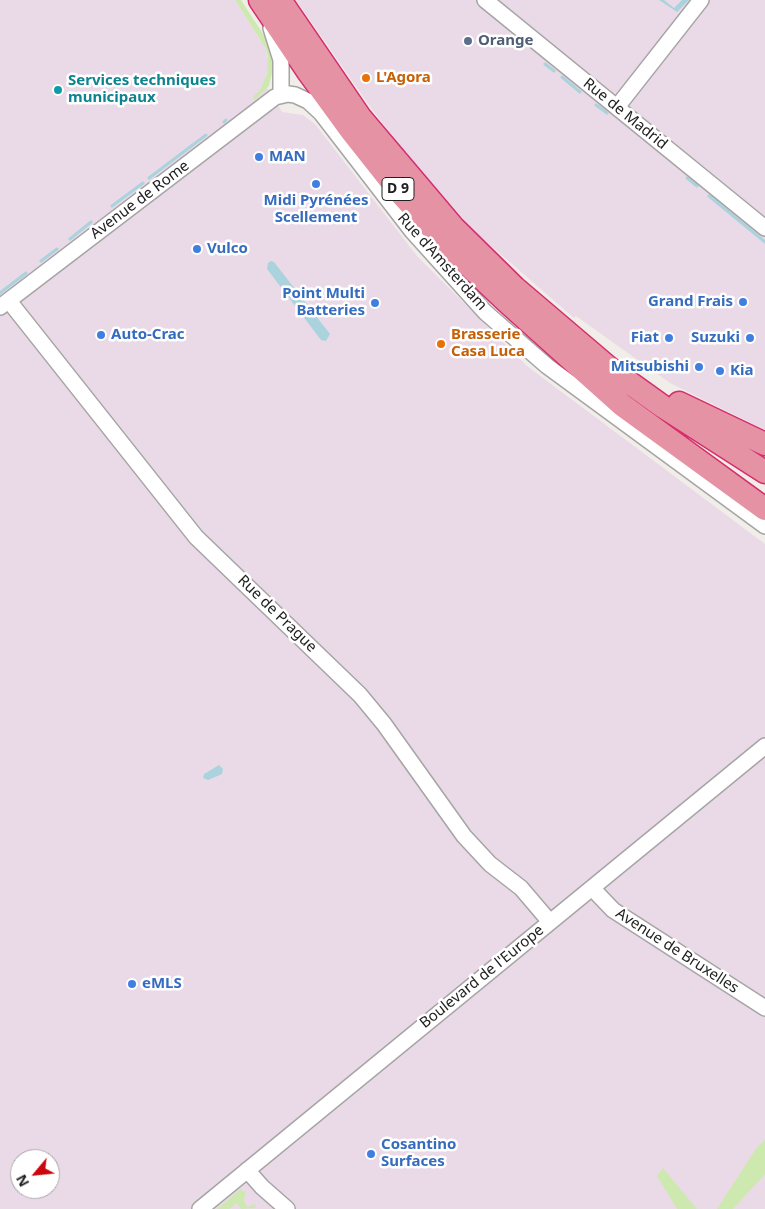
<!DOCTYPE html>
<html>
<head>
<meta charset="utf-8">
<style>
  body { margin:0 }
  #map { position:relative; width:765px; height:1209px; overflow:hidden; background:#f1ede8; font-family:"Noto Sans",sans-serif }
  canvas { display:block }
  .north { position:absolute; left:10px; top:1149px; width:50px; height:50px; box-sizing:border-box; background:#fff; border:1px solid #a6a6a6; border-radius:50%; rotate:242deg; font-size:14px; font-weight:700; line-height:20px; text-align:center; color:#212121 }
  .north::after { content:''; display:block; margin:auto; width:18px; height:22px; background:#cb060d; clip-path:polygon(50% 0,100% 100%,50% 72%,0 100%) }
</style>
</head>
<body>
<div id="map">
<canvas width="765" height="1209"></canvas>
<div class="north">N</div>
</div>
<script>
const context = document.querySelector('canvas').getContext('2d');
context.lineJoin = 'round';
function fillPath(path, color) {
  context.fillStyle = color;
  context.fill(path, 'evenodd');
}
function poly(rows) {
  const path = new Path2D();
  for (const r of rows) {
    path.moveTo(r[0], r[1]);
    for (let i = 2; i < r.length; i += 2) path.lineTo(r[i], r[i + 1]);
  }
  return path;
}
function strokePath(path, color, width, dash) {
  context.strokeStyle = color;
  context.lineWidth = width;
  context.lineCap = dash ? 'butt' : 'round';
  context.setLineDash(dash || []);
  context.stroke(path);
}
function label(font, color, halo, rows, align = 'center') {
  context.font = font + ' "Noto Sans",sans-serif';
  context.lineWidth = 5;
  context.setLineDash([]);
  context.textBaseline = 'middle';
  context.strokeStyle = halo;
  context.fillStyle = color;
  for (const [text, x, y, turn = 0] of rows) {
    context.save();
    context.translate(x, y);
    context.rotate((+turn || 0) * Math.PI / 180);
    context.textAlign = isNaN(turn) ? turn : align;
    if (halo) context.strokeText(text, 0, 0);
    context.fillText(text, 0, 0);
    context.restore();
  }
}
fillPath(poly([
  [0,0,235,0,266,49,269,65,264,83,282,112,303,115,315,124,417,256,527,366,765,544,765,1209,0,1209],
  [20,1159,50,1159,50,1189,20,1189],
  [296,0,765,0,765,430,670,383,576,316,574,318,474,231,407,155,371,108]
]), '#eadae7');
fillPath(poly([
  [235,0,241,0,265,37,274,64,269,86,255,100,253,97,260,90,267,74,268,57,266,49],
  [765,1140,765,1174,733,1209,717,1209,757,1147],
  [663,1168,697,1209,677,1209,657,1176],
  [241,1189,243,1192,246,1190,244,1201,247,1207,255,1204,256,1208,241,1209,237,1203,229,1209,217,1209]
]), '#cee9b0');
fillPath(poly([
  [659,0,664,0,674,8,682,0,689,0,677,12],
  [271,261,274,262,330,334,326,341,321,340,267,269,268,263],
  [219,765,223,769,222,774,208,780,203,778,204,774]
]), '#aad3dd');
strokePath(poly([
  [545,64,554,71],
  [562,77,580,92],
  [596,105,607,113],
  [224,122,226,120],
  [149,178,206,135],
  [687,178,697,186],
  [709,196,765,242],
  [112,206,143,183],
  [70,239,91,222],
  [41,261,57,249],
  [0,293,26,273]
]), '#aad3dd', 3);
const minor = poly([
  [485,0,765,228],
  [271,28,281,60,281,95],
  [617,107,701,0],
  [9,301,196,537,360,695,384,724,464,836,490,864,521,888,550,922],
  [0,307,275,97,288,94,295,95,308,101,321,113,412,231,485,312,547,366,765,526],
  [592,888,613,910,765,1008],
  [247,1170,262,1187,287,1209],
  [200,1209,765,746]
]);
const highway = poly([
  [260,0,309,73,352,132,401,194,447,245,506,301,622,405,765,509],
  [280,0,360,117,454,228,515,288,609,368,662,406,765,472],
  [679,403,765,444]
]);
strokePath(minor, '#a5a5a5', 18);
strokePath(highway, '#d62d6d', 25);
strokePath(minor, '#fff', 15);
strokePath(highway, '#e592a4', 22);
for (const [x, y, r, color] of [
  [468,41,5,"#5c6f8a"],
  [366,78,5,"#e8710a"],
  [58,90,5,"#0f9aa8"],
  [259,157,5,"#3f7fe0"],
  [316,184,5,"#3f7fe0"],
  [197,249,5,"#3f7fe0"],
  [743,302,5,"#3f7fe0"],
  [375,303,5,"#3f7fe0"],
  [101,335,5,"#3f7fe0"],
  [669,338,5,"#3f7fe0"],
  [750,338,5,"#3f7fe0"],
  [441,344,5,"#e8710a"],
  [699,367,5,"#3f7fe0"],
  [720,371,5,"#3f7fe0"],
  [132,984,5,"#3f7fe0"],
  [371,1154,5,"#3f7fe0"]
]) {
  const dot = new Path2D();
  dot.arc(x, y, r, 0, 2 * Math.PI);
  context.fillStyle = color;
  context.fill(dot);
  strokePath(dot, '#fff', 2);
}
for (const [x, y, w] of [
  [398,189,32]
]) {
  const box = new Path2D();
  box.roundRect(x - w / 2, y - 11.5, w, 23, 4);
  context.fillStyle = '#fff';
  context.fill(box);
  strokePath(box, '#212121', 1);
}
label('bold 14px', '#212121', null, [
  ["D 9",398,189]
]);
label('bold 15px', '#4e5e75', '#fff', [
  ["Orange",478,41]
], 'left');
label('bold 15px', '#c56008', '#fff', [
  ["L'Agora",376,78],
  ["Brasserie",451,335],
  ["Casa Luca",451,352]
], 'left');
label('bold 15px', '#0d838f', '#fff', [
  ["Services techniques",68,81],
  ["municipaux",68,98]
], 'left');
label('15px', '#212121', '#fff', [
  ["Rue de Madrid",625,114,39],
  ["Avenue de Rome",140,200,-37],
  ["Rue d'Amsterdam",442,262,48],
  ["Rue de Prague",277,614,44],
  ["Avenue de Bruxelles",677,951,33],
  ["Boulevard de l'Europe",482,977,-39]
]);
label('bold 15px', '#366cbe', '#fff', [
  ["MAN",269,157],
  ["Midi Pyrénées",316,201,"center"],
  ["Scellement",316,218,"center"],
  ["Vulco",207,249],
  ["Point Multi",365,294,"right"],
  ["Batteries",365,311,"right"],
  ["Grand Frais",733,302,"right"],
  ["Auto-Crac",111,335],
  ["Fiat",659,338,"right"],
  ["Suzuki",740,338,"right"],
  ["Mitsubishi",689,367,"right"],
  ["Kia",730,371],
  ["eMLS",142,984],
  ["Cosantino",381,1145],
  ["Surfaces",381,1162]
], 'left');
</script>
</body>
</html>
